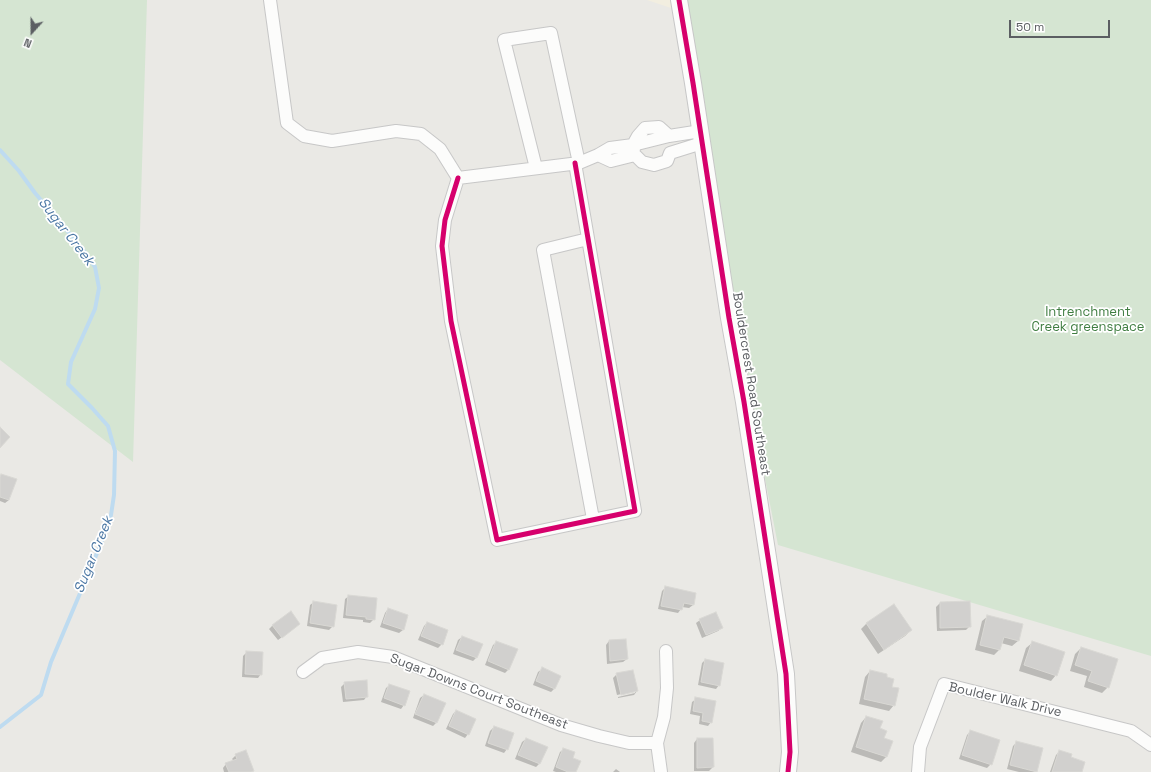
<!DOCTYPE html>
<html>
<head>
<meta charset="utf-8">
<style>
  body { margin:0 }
  #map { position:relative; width:1151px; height:772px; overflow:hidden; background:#eae9e5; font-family:"Space Grotesk",sans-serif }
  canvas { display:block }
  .north { position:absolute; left:12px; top:12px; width:40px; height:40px; -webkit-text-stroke:3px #fff; paint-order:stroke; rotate:201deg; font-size:11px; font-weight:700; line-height:16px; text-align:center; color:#5b5e62 }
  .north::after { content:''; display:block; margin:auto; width:14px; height:18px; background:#5b5e62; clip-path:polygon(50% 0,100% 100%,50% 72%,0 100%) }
  .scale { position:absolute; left:1009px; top:20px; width:101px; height:18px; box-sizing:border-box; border:2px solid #5b5e62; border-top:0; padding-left:5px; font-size:12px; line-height:14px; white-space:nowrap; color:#5b5e62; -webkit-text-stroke:3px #fff; paint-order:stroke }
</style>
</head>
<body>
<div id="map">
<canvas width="1151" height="772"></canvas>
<div class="north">N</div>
<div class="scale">50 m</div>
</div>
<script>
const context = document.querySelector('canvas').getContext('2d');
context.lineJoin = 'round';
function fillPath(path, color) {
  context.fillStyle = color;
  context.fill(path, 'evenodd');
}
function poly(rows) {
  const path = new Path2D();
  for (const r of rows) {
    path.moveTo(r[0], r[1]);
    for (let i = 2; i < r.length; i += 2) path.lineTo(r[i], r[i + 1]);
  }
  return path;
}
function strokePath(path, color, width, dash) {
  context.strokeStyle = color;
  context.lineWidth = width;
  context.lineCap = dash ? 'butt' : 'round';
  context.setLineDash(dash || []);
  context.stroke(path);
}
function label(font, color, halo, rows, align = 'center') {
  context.font = font + ' "Space Grotesk",sans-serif';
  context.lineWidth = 3.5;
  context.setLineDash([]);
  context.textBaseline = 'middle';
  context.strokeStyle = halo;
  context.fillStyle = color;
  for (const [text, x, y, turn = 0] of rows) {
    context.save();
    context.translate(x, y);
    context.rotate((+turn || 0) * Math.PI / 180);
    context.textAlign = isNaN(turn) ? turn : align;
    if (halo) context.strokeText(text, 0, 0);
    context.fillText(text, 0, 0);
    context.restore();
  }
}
fillPath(poly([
  [647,0,678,0,680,11]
]), '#f2eee0');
fillPath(poly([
  [0,0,147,0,133,462,0,360],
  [678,0,1151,0,1151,656,778,545,747,387]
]), '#d5e5d2');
fillPath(poly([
  [2,475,9,500,5,503,0,501,0,477],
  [666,587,693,605,689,608,682,607,681,609,678,613,658,609,662,591],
  [349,596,374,619,370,623,363,622,363,620,343,618,345,599],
  [314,602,333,626,329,630,307,626,310,605],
  [969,602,970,626,966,630,937,631,936,607,940,603],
  [893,605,911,630,905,636,878,654,861,629,866,624],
  [388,609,403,630,399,633,380,627,385,613],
  [988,616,1022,625,1018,641,1012,646,1001,643,999,650,994,655,975,650,982,621],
  [700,620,722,628,718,631,702,638,696,623],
  [427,623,442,644,438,648,418,640,424,626],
  [272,626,296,627,278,640,269,629],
  [462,637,482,644,476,658,473,661,453,654,458,640],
  [609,641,627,659,623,662,607,664,606,645],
  [497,642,509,669,505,673,485,665,493,645],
  [1032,643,1056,675,1051,681,1019,671,1026,648],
  [1081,648,1108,687,1102,693,1084,687,1087,676,1070,671,1075,654],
  [247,652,261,674,258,678,242,677,243,656],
  [705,660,719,685,716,689,698,685,702,663],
  [542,669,560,676,554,689,551,692,533,685,538,672],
  [870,671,886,678,891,688,894,705,889,711,859,704,865,677],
  [617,674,637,691,634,695,618,698,618,697,635,693,635,691,617,695,613,678],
  [345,683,367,696,364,700,343,702,341,687],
  [390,685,404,705,401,709,381,702,386,688],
  [424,695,436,723,433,726,413,718,420,698],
  [696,699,711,722,708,726,699,724,700,716,690,714,692,702],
  [456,711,468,734,465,738,446,729,453,714],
  [866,717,879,729,883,739,887,756,881,762,851,752,861,723],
  [494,727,507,749,504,753,485,746,490,731],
  [971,731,991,764,987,768,959,759,967,735],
  [526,739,539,764,536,767,515,759,522,742],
  [697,739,713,767,709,771,694,771,694,743],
  [1017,742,1042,749,1036,772,1019,772,1007,769,1013,746],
  [564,749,571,759,575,772,556,772,553,771,560,752],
  [1060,751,1070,758,1081,772,1050,772,1056,755],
  [236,755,252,770,251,772,224,772,223,768,226,764,234,761,232,759],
  [616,769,620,772,613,772]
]), '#0003');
strokePath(poly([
  [0,150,19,171,35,193,81,247,95,267,99,288,95,309,71,362,68,384,92,408,108,426,115,451,114,495,111,515,100,546,51,662,41,695,0,727]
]), '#bedbf0', 4);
const building = poly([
  [0,427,10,437,0,448,0,427],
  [1,474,17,479,9,500,0,497,0,478,1,474],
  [665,586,696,593,694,605,684,603,682,610,661,606,665,586],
  [348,595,377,598,375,620,366,619,366,617,346,615,348,595],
  [313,601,337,605,334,627,310,623,313,601],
  [970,601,971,627,940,628,940,602,970,601],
  [894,604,912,630,884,650,866,623,894,604],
  [388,608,408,615,404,630,383,623,388,608],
  [291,611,300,624,282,638,272,625,291,611],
  [716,612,723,628,706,635,699,619,716,612],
  [987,615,1023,624,1019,641,1004,637,1000,650,980,645,987,615],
  [427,622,448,630,443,645,421,636,427,622],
  [462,636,483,644,477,658,456,650,462,636],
  [626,639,628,659,610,661,609,640,626,639],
  [496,641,518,649,509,670,488,661,496,641],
  [1032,641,1065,652,1057,676,1024,665,1032,641],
  [1081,647,1118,659,1109,688,1088,681,1092,671,1075,665,1081,647],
  [246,651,263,652,262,675,245,674,246,651],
  [705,659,724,663,720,686,701,682,705,659],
  [542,667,561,676,555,689,536,681,542,667],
  [633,670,638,691,621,695,616,673,633,670],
  [870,670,887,674,887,677,894,679,892,687,899,688,895,706,864,699,870,670],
  [367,680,368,697,346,699,344,682,367,680],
  [389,684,410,691,405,706,384,698,389,684],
  [424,694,446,703,437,723,415,714,424,694],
  [695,697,716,701,712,723,702,721,703,713,693,711,695,697],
  [456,710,476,719,469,735,449,726,456,710],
  [866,716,883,721,880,728,887,731,884,738,893,741,887,757,856,747,866,716],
  [494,726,514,733,508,750,488,743,494,726],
  [970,730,1000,740,992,765,962,755,970,730],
  [526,738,548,747,540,764,518,755,526,738],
  [697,738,713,738,714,767,697,768,697,738],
  [1016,741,1043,748,1037,772,1010,765,1016,741],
  [563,748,575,752,573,758,581,761,576,772,568,772,556,767,563,748],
  [246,750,254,771,250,772,229,772,225,763,237,759,235,754,246,750],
  [1059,750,1072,754,1071,757,1085,762,1082,772,1052,772,1059,750]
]);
fillPath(building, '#d1d0ce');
strokePath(building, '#d9d8d4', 1);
const minor = poly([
  [270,0,287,123,304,136,332,141,396,131,421,134,440,149,458,178],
  [634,149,633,145,669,136],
  [598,155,611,161,635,155,642,162,654,165,667,161,670,153,702,143],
  [536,168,504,40,551,33,579,163],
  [458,178,445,220,442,246,451,321,497,540,635,511,575,163],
  [458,178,579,163,598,155,610,148,633,145,638,136,645,128,659,127,669,136,701,131],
  [588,239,543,250,593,519],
  [303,672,322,658,358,652,393,657,561,725,599,736,629,743,657,743],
  [661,772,657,743,664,717,667,688,666,651],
  [918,772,920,747,944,684,1131,731,1151,745]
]);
const tertiary = poly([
  [679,0,693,83,729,318,744,402,786,674,790,752,788,772]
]);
strokePath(minor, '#c7c7c7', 14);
strokePath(tertiary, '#c7c7c7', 18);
strokePath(minor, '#fcfcfb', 12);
strokePath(tertiary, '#fcfcfb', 16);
strokePath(poly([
  [679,0,693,83,729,318,744,402,786,674,790,752,788,772],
  [458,178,445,220,442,246,451,321,497,540,635,511,575,163]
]), '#d6006c', 5);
label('13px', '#3f7d41', '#fff', [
  ["Intrenchment",1088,312],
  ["Creek greenspace",1088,327]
]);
label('13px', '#5b5e62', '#fff', [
  ["Bouldercrest Road Southeast",751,384,81],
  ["Sugar Downs Court Southeast",479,692,21],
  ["Boulder Walk Drive",1005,700,13]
]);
label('italic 14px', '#4b77a4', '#fff', [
  ["Sugar Creek",66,232,52],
  ["Sugar Creek",94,555,-68]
]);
</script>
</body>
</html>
